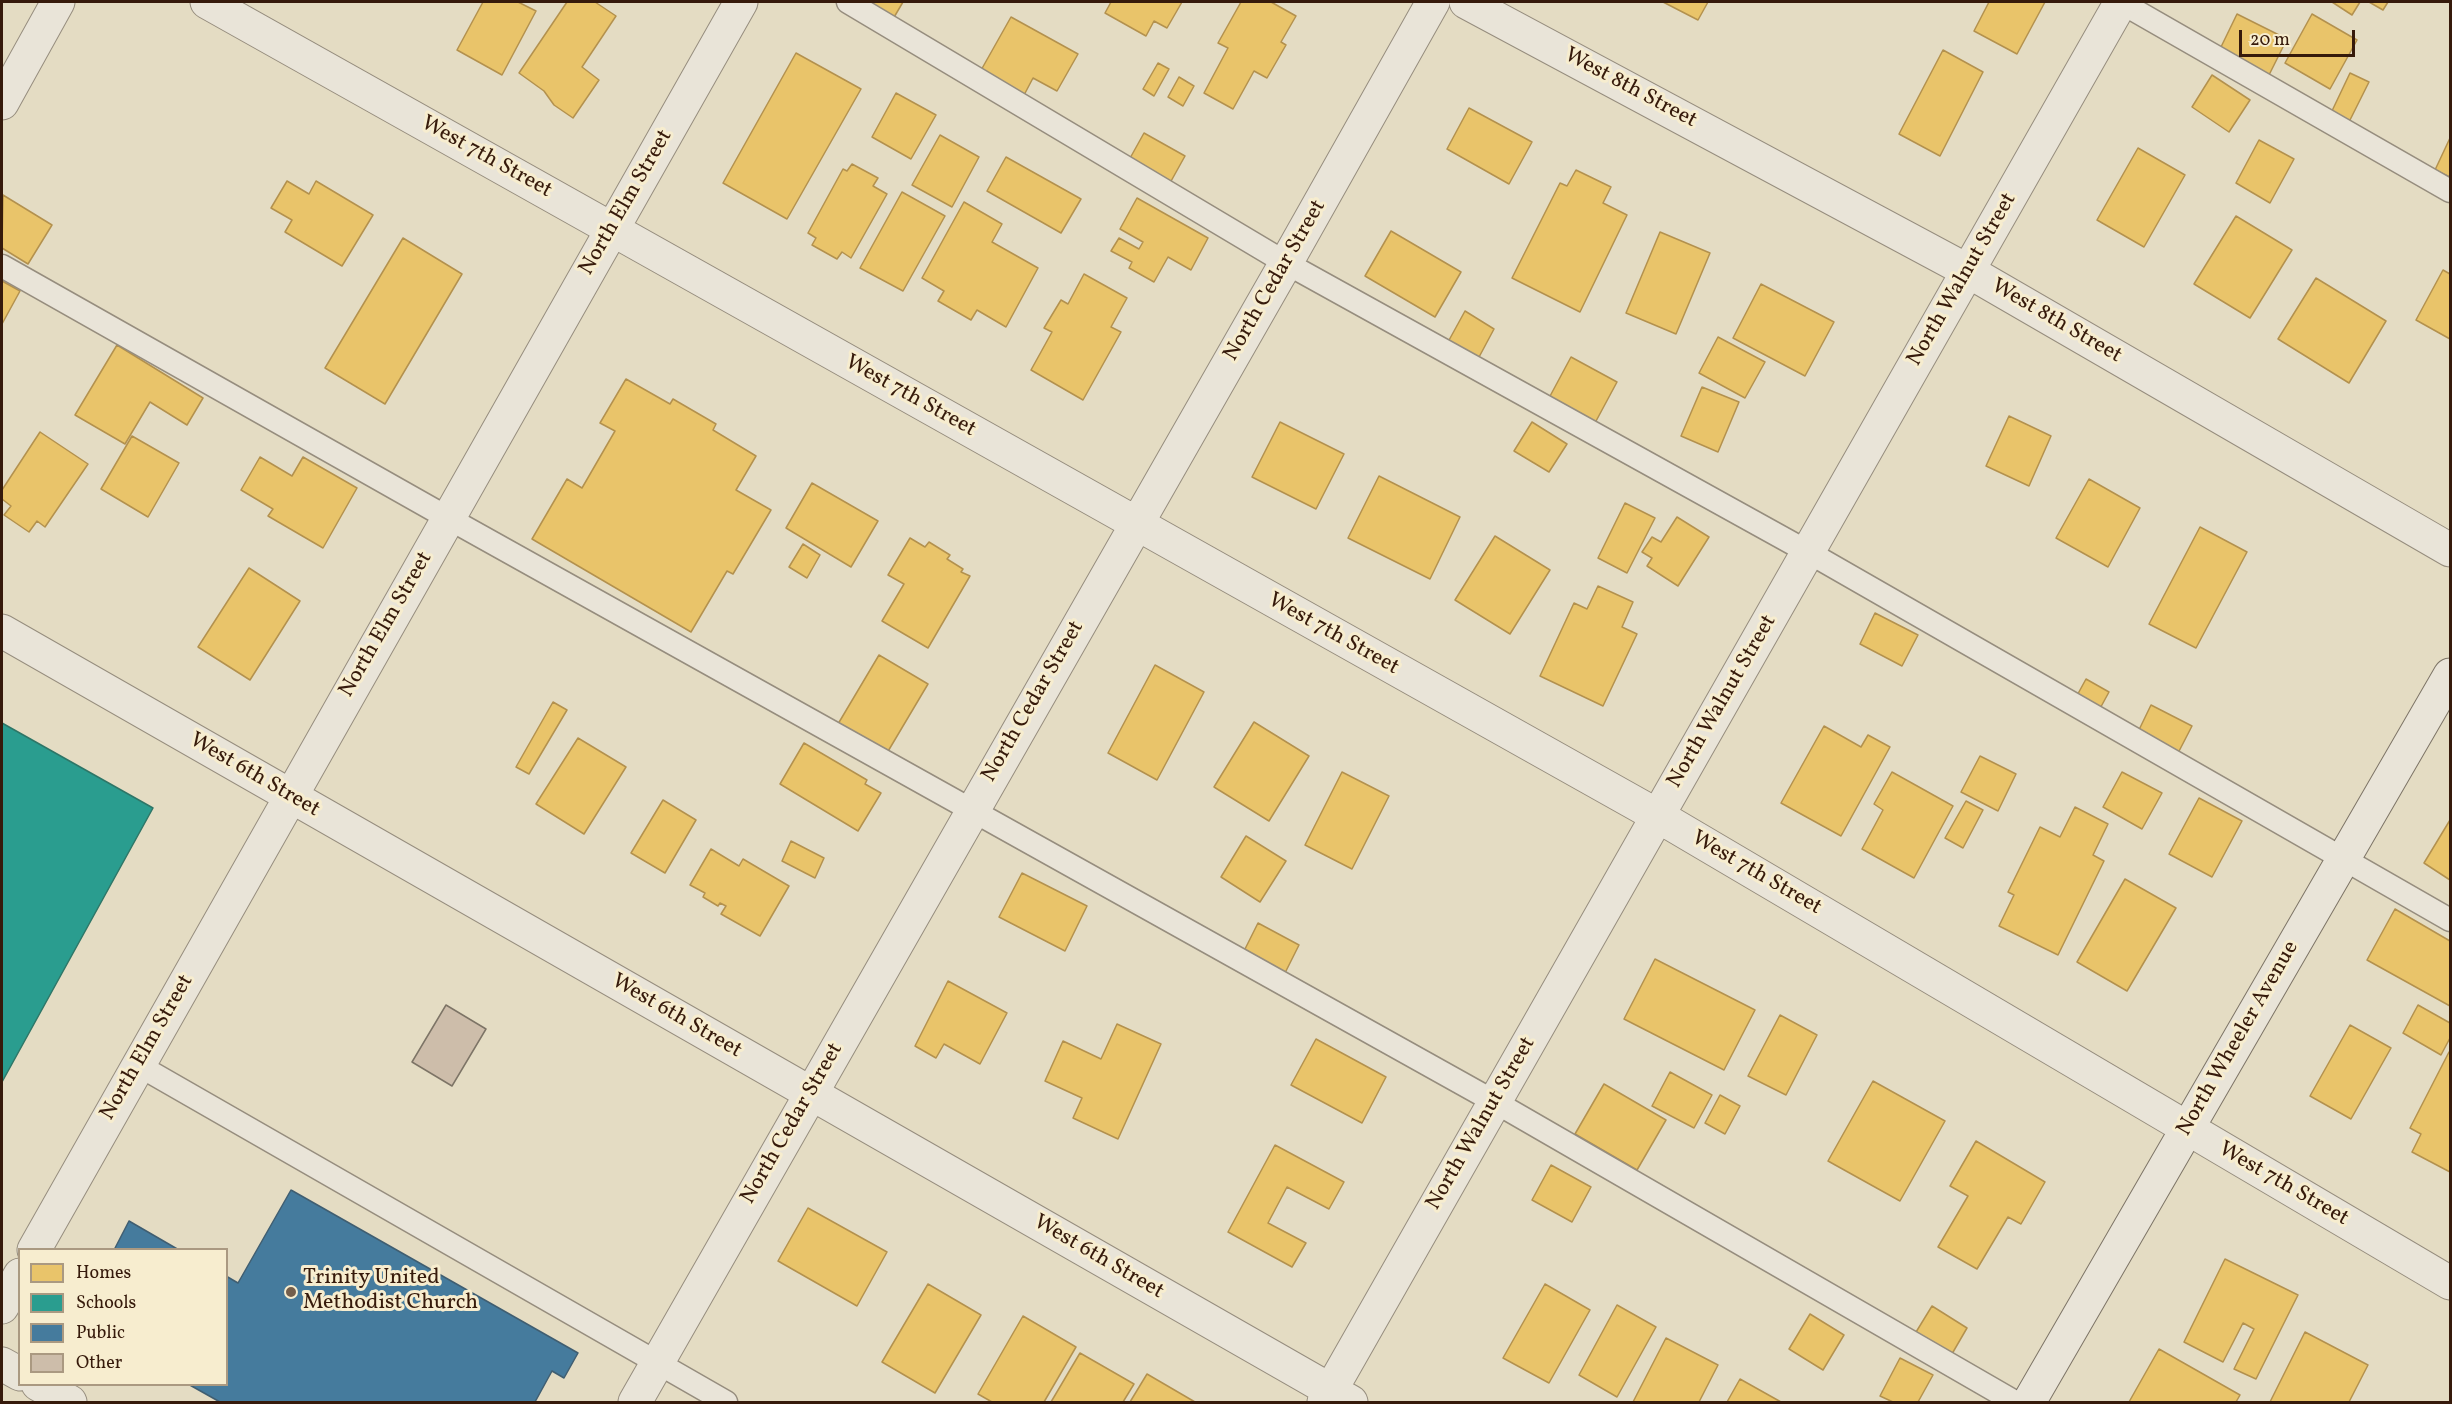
<!DOCTYPE html>
<html>
<head>
<meta charset="utf-8">
<style>
  body { margin:0 }
  #map { position:relative; width:2452px; height:1404px; overflow:hidden; background:#e4dcc3; font-family:Vollkorn,serif }
  canvas { display:block }
  .frame { position:absolute; inset:0; border:3px solid #361a0b; pointer-events:none }
  .legend { position:absolute; left:18px; top:1248px; width:210px; height:138px; box-sizing:border-box; background:#f7edcf; border:2px solid #aa9981; margin:0; padding:8px 10px; list-style:none; font-size:18px; color:#361a0b }
  .legend li { display:flex; align-items:center; gap:12px; height:30px }
  .legend b { width:30px; border:2px solid #aa9981 }
  .scale { position:absolute; left:2239px; top:30px; width:116px; height:27px; box-sizing:border-box; border:3px solid #361a0b; border-top:0; padding-left:8px; font-size:18px; line-height:21px; white-space:nowrap; color:#361a0b; -webkit-text-stroke:4px #f7edcf; paint-order:stroke }
</style>
</head>
<body>
<div id="map">
<canvas width="2452" height="1404"></canvas>
<div class="frame"></div>
<ul class="legend">
<li><b style="height:16px;background:#e9c46a"></b>Homes</li>
<li><b style="height:16px;background:#2a9d8f"></b>Schools</li>
<li><b style="height:16px;background:#457b9d"></b>Public</li>
<li><b style="height:16px;background:#cdbdaa"></b>Other</li>
</ul>
<div class="scale">20 m</div>
</div>
<script>
const context = document.querySelector('canvas').getContext('2d');
context.lineJoin = 'round';
function fillPath(path, color) {
  context.fillStyle = color;
  context.fill(path, 'evenodd');
}
function poly(rows) {
  const path = new Path2D();
  for (const r of rows) {
    path.moveTo(r[0], r[1]);
    for (let i = 2; i < r.length; i += 2) path.lineTo(r[i], r[i + 1]);
  }
  return path;
}
function strokePath(path, color, width, dash) {
  context.strokeStyle = color;
  context.lineWidth = width;
  context.lineCap = dash ? 'butt' : 'round';
  context.setLineDash(dash || []);
  context.stroke(path);
}
function label(font, color, halo, rows, align = 'center') {
  context.font = font + ' Vollkorn,serif';
  context.lineWidth = 6;
  context.setLineDash([]);
  context.textBaseline = 'middle';
  context.strokeStyle = halo;
  context.fillStyle = color;
  for (const [text, x, y, turn = 0] of rows) {
    context.save();
    context.translate(x, y);
    context.rotate((+turn || 0) * Math.PI / 180);
    context.textAlign = isNaN(turn) ? turn : align;
    if (halo) context.strokeText(text, 0, 0);
    context.fillText(text, 0, 0);
    context.restore();
  }
}
const homes = poly([
  [483,2,518,2,536,11,502,75,457,50,483,2],
  [567,2,595,2,616,16,582,67,599,80,573,118,554,105,544,91,519,73,567,2],
  [861,2,903,2,893,19,861,2],
  [1111,2,1182,2,1167,28,1154,21,1146,36,1105,13,1111,2],
  [1241,2,1271,2,1296,16,1281,42,1286,45,1267,78,1254,71,1233,109,1204,93,1228,48,1218,43,1241,2],
  [1663,2,1708,2,1698,20,1663,2],
  [1989,2,2045,2,2017,54,1974,31,1989,2],
  [2332,2,2360,2,2352,15,2332,2],
  [2369,2,2388,2,2383,10,2369,2],
  [2237,14,2287,39,2269,75,2220,49,2237,14],
  [2312,14,2357,40,2330,89,2285,63,2312,14],
  [1011,17,1078,54,1057,91,1033,78,1023,97,980,72,1011,17],
  [1943,50,1983,72,1940,156,1899,134,1943,50],
  [796,53,861,89,787,219,723,183,796,53],
  [1158,63,1169,69,1154,96,1143,89,1158,63],
  [2350,73,2369,82,2349,122,2331,113,2350,73],
  [2212,75,2250,100,2229,132,2192,107,2212,75],
  [1179,77,1194,86,1183,106,1168,97,1179,77],
  [896,93,936,115,911,159,872,137,896,93],
  [1469,108,1532,142,1509,184,1447,149,1469,108],
  [1144,133,1185,156,1170,183,1129,160,1144,133],
  [940,135,979,157,952,207,912,185,940,135],
  [2450,138,2450,177,2435,170,2450,138],
  [2259,140,2294,159,2270,203,2236,183,2259,140],
  [2138,148,2185,175,2144,247,2097,220,2138,148],
  [1006,157,1081,199,1061,233,987,191,1006,157],
  [852,164,878,178,873,186,887,194,851,258,842,252,837,259,812,245,816,238,808,233,843,169,847,171,852,164],
  [1576,170,1611,187,1603,203,1627,215,1580,312,1512,278,1560,183,1567,186,1576,170],
  [287,181,309,194,316,181,373,215,342,266,285,232,292,220,271,208,287,181],
  [902,192,945,216,903,291,860,268,902,192],
  [3,195,52,225,28,264,2,248,3,195],
  [1137,198,1208,238,1191,270,1168,257,1154,282,1129,268,1132,262,1111,251,1119,238,1139,249,1143,242,1120,229,1137,198],
  [964,202,1002,224,992,242,1038,268,1006,327,977,310,971,320,938,301,944,291,922,278,964,202],
  [2236,216,2292,250,2250,318,2194,284,2236,216],
  [1391,231,1461,272,1435,317,1365,276,1391,231],
  [1660,232,1710,253,1676,334,1626,313,1660,232],
  [403,238,462,274,385,404,325,368,403,238],
  [2443,270,2450,274,2450,339,2416,320,2443,270],
  [1084,274,1127,298,1111,327,1121,332,1083,400,1031,370,1052,332,1044,328,1061,300,1068,304,1084,274],
  [2316,278,2386,321,2349,383,2278,339,2316,278],
  [2,281,20,291,2,324,2,281],
  [1761,284,1834,322,1805,376,1733,338,1761,284],
  [1465,311,1494,329,1478,359,1448,342,1465,311],
  [1718,337,1765,362,1745,398,1699,373,1718,337],
  [117,345,203,398,187,425,150,402,125,444,75,415,117,345],
  [1571,357,1617,382,1595,423,1549,398,1571,357],
  [626,379,670,404,673,399,716,424,713,430,756,456,736,490,771,510,733,574,727,571,691,632,532,539,567,479,582,488,615,431,600,423,626,379],
  [1702,387,1739,402,1718,452,1681,436,1702,387],
  [2009,416,2051,436,2029,486,1986,466,2009,416],
  [1280,422,1344,454,1316,509,1252,477,1280,422],
  [1532,422,1567,444,1549,472,1514,451,1532,422],
  [40,432,88,464,45,527,37,521,29,532,4,515,11,506,2,499,2,490,40,432],
  [132,436,179,463,148,517,101,489,132,436],
  [260,457,292,476,303,457,357,488,323,548,268,516,273,509,241,490,260,457],
  [1379,476,1460,517,1430,579,1348,538,1379,476],
  [2089,479,2140,508,2108,567,2056,538,2089,479],
  [812,483,878,521,851,567,786,528,812,483],
  [1625,503,1655,518,1627,573,1598,558,1625,503],
  [1677,517,1709,537,1678,586,1647,566,1652,558,1642,552,1652,537,1661,542,1677,517],
  [2200,527,2247,552,2196,648,2149,624,2200,527],
  [1495,536,1550,570,1510,634,1455,600,1495,536],
  [910,538,925,547,929,542,950,555,947,559,963,569,961,572,970,576,928,648,882,621,904,584,888,575,910,538],
  [803,544,820,555,807,578,789,567,803,544],
  [249,568,300,601,250,680,198,647,249,568],
  [1598,586,1633,602,1622,627,1637,634,1603,706,1540,676,1574,603,1587,609,1598,586],
  [1875,613,1918,635,1902,666,1860,644,1875,613],
  [879,655,928,684,887,753,838,724,879,655],
  [1155,665,1204,692,1157,780,1108,753,1155,665],
  [2086,679,2109,692,2097,714,2074,701,2086,679],
  [553,702,567,710,529,774,516,767,553,702],
  [2151,705,2192,726,2176,757,2136,736,2151,705],
  [1254,722,1309,756,1269,821,1214,787,1254,722],
  [1824,726,1861,747,1868,735,1890,747,1841,836,1781,803,1824,726],
  [578,738,626,767,584,834,536,804,578,738],
  [804,743,867,780,865,784,881,793,858,831,780,784,804,743],
  [1980,756,2016,774,1998,811,1961,792,1980,756],
  [1342,772,1389,796,1352,869,1305,845,1342,772],
  [1892,772,1953,806,1914,878,1862,849,1883,810,1874,804,1892,772],
  [2122,772,2162,793,2142,829,2103,807,2122,772],
  [2199,798,2242,821,2212,877,2169,854,2199,798],
  [663,800,696,820,665,873,631,853,663,800],
  [1966,801,1983,810,1963,848,1945,838,1966,801],
  [2075,807,2108,824,2093,855,2104,861,2058,955,1999,926,2014,895,2008,892,2040,827,2060,837,2075,807],
  [2450,820,2450,880,2424,863,2450,820],
  [1246,836,1286,861,1260,902,1221,877,1246,836],
  [791,841,824,858,815,878,782,861,791,841],
  [711,849,739,866,743,859,789,886,760,936,721,914,726,906,720,903,718,906,703,897,705,893,690,885,711,849],
  [1022,873,1087,906,1065,951,999,917,1022,873],
  [2125,879,2176,908,2127,991,2077,962,2125,879],
  [2395,909,2450,941,2450,1006,2367,960,2395,909],
  [1258,923,1299,945,1283,977,1242,955,1258,923],
  [1655,959,1755,1010,1724,1070,1624,1019,1655,959],
  [948,981,1007,1013,980,1064,944,1044,936,1058,915,1046,948,981],
  [2418,1005,2450,1023,2450,1038,2441,1055,2403,1033,2418,1005],
  [1780,1015,1817,1035,1786,1095,1748,1076,1780,1015],
  [1117,1024,1161,1044,1118,1139,1073,1118,1082,1098,1045,1081,1063,1041,1101,1059,1117,1024],
  [2350,1025,2391,1048,2351,1119,2310,1096,2350,1025],
  [1316,1039,1386,1077,1362,1123,1291,1085,1316,1039],
  [2449,1052,2450,1052,2450,1172,2412,1152,2421,1134,2410,1128,2449,1052],
  [1670,1072,1712,1095,1694,1128,1652,1106,1670,1072],
  [1873,1081,1945,1121,1900,1201,1828,1161,1873,1081],
  [1604,1084,1666,1120,1637,1170,1575,1134,1604,1084],
  [1720,1095,1740,1106,1725,1134,1705,1123,1720,1095],
  [1976,1141,2045,1182,2021,1224,2008,1217,1977,1269,1938,1247,1968,1196,1950,1186,1976,1141],
  [1275,1145,1344,1182,1329,1209,1287,1187,1268,1223,1306,1243,1292,1267,1228,1232,1275,1145],
  [1551,1165,1591,1187,1572,1222,1532,1200,1551,1165],
  [808,1208,887,1252,857,1306,778,1261,808,1208],
  [2225,1259,2298,1295,2256,1379,2234,1369,2254,1329,2243,1323,2223,1362,2184,1342,2225,1259],
  [928,1284,981,1315,935,1393,882,1362,928,1284],
  [1545,1284,1590,1310,1549,1383,1503,1358,1545,1284],
  [1617,1305,1656,1327,1617,1397,1579,1375,1617,1305],
  [1932,1306,1967,1328,1949,1359,1913,1337,1932,1306],
  [1810,1314,1844,1335,1823,1370,1789,1349,1810,1314],
  [1023,1316,1076,1347,1044,1402,992,1402,978,1394,1023,1316],
  [2305,1332,2368,1365,2349,1402,2270,1402,2305,1332],
  [1666,1338,1718,1365,1699,1402,1633,1402,1666,1338],
  [2159,1349,2240,1395,2236,1402,2129,1402,2159,1349],
  [1080,1353,1134,1384,1123,1402,1051,1402,1080,1353],
  [1900,1358,1933,1375,1918,1402,1893,1402,1880,1396,1900,1358],
  [1147,1374,1195,1402,1130,1402,1147,1374],
  [1740,1379,1781,1402,1727,1402,1740,1379]
]);
fillPath(homes, '#e9c46a');
strokePath(homes, '#b3914e', 1.5);
const schools = poly([
  [2,723,153,808,2,1082,2,723]
]);
fillPath(schools, '#2a9d8f');
strokePath(schools, '#2e7667', 1.5);
const public = poly([
  [291,1190,578,1353,564,1378,552,1371,535,1402,220,1402,188,1384,226,1384,226,1276,238,1283,291,1190],
  [129,1221,179,1250,114,1250,129,1221]
]);
fillPath(public, '#457b9d');
strokePath(public, '#405e71', 1.5);
const building = poly([
  [446,1005,486,1029,452,1086,412,1062,446,1005]
]);
fillPath(building, '#cdbdaa');
strokePath(building, '#7d7466', 1.5);
const lane = poly([
  [848,2,1286,263,1808,552,2450,920],
  [2120,2,2450,191],
  [2,266,448,518,1495,1102,2015,1402],
  [138,1065,726,1402]
]);
const street = poly([
  [207,2,1658,816,2450,1283],
  [1466,2,1968,271,2450,550],
  [2,103,58,2],
  [2,631,1351,1402],
  [34,1250,741,2],
  [2,1307,20,1275],
  [2,1364,20,1374],
  [38,1384,70,1402],
  [635,1402,1286,263,1433,2],
  [1324,1402,2121,2]
]);
const secondary = poly([
  [2029,1402,2450,675]
]);
strokePath(lane, '#968d7e', 25);
strokePath(street, '#968d7e', 35);
strokePath(secondary, '#7d7466', 35);
strokePath(lane, '#e9e4d8', 22);
strokePath(street, '#e9e4d8', 33);
strokePath(secondary, '#e9e4d8', 33);
for (const [x, y, r, color] of [
  [291,1292,6,"#735e4b"]
]) {
  const dot = new Path2D();
  dot.arc(x, y, r, 0, 2 * Math.PI);
  context.fillStyle = color;
  context.fill(dot);
  strokePath(dot, '#f7edcf', 2);
}
label('22px', '#361a0b', '#f7edcf', [
  ["West 8th Street",1630,89,28],
  ["West 7th Street",486,158,29],
  ["North Elm Street",627,203,-60],
  ["North Walnut Street",1963,280,-60],
  ["North Cedar Street",1276,281,-60],
  ["West 8th Street",2056,322,30],
  ["West 7th Street",910,397,29],
  ["North Elm Street",387,625,-60],
  ["West 7th Street",1333,635,29],
  ["North Cedar Street",1034,702,-60],
  ["North Walnut Street",1723,702,-60],
  ["West 6th Street",254,776,30],
  ["West 7th Street",1756,874,30],
  ["West 6th Street",676,1017,30],
  ["North Wheeler Avenue",2239,1039,-60],
  ["North Elm Street",148,1048,-60],
  ["North Cedar Street",793,1124,-60],
  ["North Walnut Street",1482,1124,-60],
  ["West 7th Street",2283,1185,30],
  ["West 6th Street",1098,1258,30]
]);
label('22px', '#361a0b', '#f7edcf', [
  ["Trinity United",303,1279],
  ["Methodist Church",303,1304]
], 'left');
</script>
</body>
</html>
